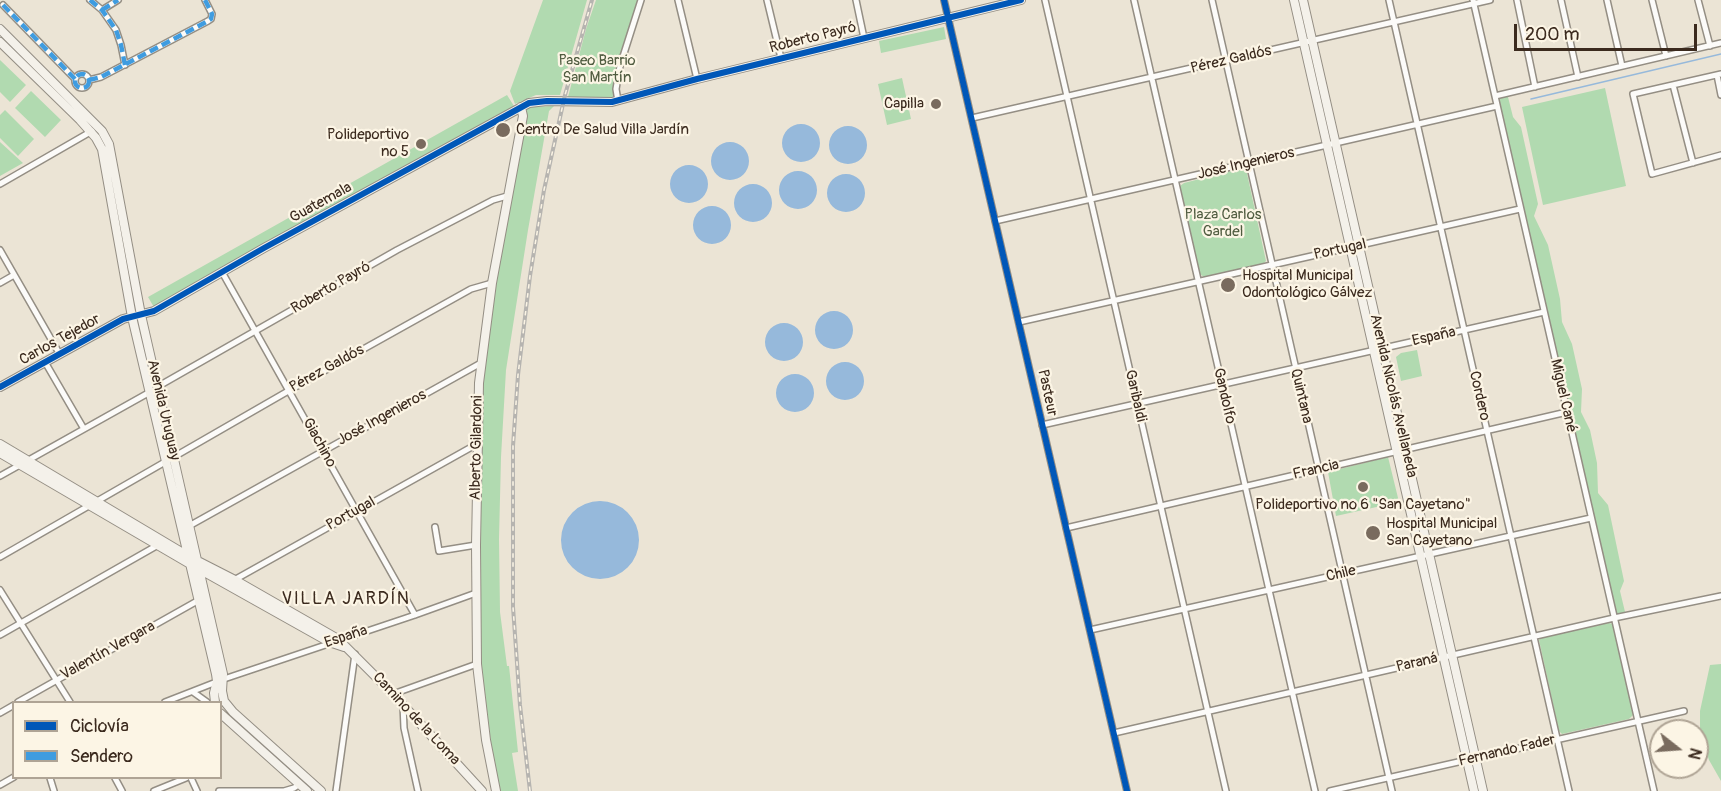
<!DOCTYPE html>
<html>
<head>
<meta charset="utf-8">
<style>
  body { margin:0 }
  #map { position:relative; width:1721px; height:791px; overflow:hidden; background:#ebe4d5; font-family:Pangolin,sans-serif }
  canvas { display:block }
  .legend { position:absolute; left:12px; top:701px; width:210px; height:78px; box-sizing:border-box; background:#fcf5e5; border:2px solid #afa495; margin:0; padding:8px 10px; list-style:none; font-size:18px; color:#3b2a1e }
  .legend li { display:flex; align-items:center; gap:12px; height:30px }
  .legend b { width:30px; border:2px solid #afa495 }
  .north { position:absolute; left:1649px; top:719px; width:60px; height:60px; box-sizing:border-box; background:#fcf5e5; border:2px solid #afa495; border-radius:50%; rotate:107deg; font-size:16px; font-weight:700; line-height:24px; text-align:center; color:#3b2a1e }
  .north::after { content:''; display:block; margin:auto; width:21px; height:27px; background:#796b5e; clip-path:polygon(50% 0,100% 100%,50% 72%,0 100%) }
  .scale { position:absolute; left:1514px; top:24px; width:183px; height:27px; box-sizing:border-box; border:3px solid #3b2a1e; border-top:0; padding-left:8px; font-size:18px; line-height:21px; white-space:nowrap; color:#3b2a1e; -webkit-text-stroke:4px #fcf5e5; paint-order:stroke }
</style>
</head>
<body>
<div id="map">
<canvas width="1721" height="791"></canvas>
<ul class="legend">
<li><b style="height:8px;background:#0057b8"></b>Ciclovía</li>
<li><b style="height:8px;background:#3f9ce0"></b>Sendero</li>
</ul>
<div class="north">N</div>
<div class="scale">200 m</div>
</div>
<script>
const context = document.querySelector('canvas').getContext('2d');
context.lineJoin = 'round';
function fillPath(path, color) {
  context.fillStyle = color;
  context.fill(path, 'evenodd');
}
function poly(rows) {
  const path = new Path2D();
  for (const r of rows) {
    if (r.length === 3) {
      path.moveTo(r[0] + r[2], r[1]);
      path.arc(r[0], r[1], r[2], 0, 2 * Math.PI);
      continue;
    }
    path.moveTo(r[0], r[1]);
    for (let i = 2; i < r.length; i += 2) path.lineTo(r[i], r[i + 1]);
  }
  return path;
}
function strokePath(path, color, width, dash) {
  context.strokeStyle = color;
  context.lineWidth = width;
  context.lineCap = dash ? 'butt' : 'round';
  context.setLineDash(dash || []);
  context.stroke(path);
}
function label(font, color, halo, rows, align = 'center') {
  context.font = font + ' Pangolin,sans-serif';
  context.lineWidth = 4.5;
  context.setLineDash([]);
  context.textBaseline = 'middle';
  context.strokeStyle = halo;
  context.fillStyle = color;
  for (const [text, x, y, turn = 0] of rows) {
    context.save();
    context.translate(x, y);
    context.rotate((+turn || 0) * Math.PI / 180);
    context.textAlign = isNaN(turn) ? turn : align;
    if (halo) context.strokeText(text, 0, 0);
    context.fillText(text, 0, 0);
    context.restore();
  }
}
fillPath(poly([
  [543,0,587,0,560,95,536,95,515,104,510,91],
  [596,0,639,0,615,80,613,98,610,100,575,99,568,97,586,29],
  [944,27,946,39,881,53,879,41],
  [0,60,26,85,10,102,0,92],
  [902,78,911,119,887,125,878,84],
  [1605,88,1626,186,1543,205,1522,107],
  [31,91,61,120,45,137,15,108],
  [1507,93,1513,117,1521,127,1538,204,1534,216,1548,245,1560,299,1562,322,1572,344,1582,389,1581,412,1590,430,1597,463,1598,493,1608,505,1624,581,1620,591,1626,616,1614,618,1495,96],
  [507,95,514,106,155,309,148,297],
  [554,106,549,111,528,230,506,370,501,457,499,539,500,612,507,666,509,666,518,752,512,753,518,791,498,791,489,728,481,661,480,444,483,385,496,284,526,111,529,107],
  [5,110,34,139,18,156,0,138,0,115],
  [0,142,23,163,0,176],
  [1243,168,1246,169,1266,261,1263,264,1204,277,1200,274,1180,186,1184,183],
  [1417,350,1422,376,1401,381,1396,357,1401,353],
  [1388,457,1399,502,1336,516,1328,472],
  [1609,623,1613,624,1614,629,1633,715,1629,719,1562,734,1559,731,1539,640,1542,637],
  [1721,664,1721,781,1709,760,1700,732,1700,711,1710,665]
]), '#b1dab0');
fillPath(poly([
  [801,143,19],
  [848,145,19],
  [730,161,19],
  [689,184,19],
  [798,190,19],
  [846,193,19],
  [753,203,19],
  [712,225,19],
  [834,330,19],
  [784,342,19],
  [845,381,19],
  [795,393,19],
  [600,540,39]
]), '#96b9db');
strokePath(poly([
  [1531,99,1721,54]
]), '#96b9db', 1.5);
const street = poly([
  [90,0,102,10,116,30,121,45,125,65],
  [678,0,697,79],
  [767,0,781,58],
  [856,0,864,38],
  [944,0,1127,791],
  [1045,0,1226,791],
  [1134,0,1315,791],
  [1212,0,1392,791],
  [1389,0,1569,791],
  [1473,0,1654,791],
  [1517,0,1535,87],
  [1561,0,1578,77],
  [1607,0,1622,66],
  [1652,0,1666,56],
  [1698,0,1710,46],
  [3,5,75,79],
  [102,10,118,0],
  [1721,74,1633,94,1652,174,1721,155],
  [82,81,7],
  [1717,75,1721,95],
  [89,80,101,77,208,21,211,19,212,14,205,0],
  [1673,85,1693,163],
  [1495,96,1721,43],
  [618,101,616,89,620,66,641,0],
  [972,118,1490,0],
  [0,184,92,131],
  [995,221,1497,106],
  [0,250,59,353],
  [222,272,415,615],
  [0,283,14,275],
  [1019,322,1520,209],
  [45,362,84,429],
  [157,387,397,250,493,200,507,196],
  [1042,425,1544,312],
  [0,476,150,392],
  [189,526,481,363],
  [435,527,439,551,476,545],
  [1066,528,1567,412],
  [0,557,290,390,471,289,492,283],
  [227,584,477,444],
  [0,590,70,702],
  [1090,630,1591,518],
  [0,635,158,545],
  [193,692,207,702],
  [393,694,477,664],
  [18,702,199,600],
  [165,702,224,679,415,615,476,593],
  [403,705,404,728,418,791],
  [0,713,14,705],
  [1114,733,1614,618,1721,596],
  [50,778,54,791],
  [115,778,122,791],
  [191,778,197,791],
  [0,785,14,777],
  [154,791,186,778],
  [219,791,284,791,294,788,300,784],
  [336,791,355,654],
  [1330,791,1684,711]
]);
const secondary = poly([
  [1294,0,1474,791],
  [1303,0,1483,791],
  [0,29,102,131,109,144,141,315,223,674,222,691,224,701,233,712,321,791],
  [0,42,80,120,96,138,102,149,132,317,216,674,217,681,214,693,215,702],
  [0,387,123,319,154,311,264,248,529,103,547,101,612,102,697,79,1021,0],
  [0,444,188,556,235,580,338,639,393,694,482,791],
  [0,453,190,564,329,642,344,647],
  [220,713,307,791],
  [496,791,486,740,477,664,476,545,479,383,492,283,523,116,521,107]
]);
strokePath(street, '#948e84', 8);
strokePath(secondary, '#948e84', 10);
strokePath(street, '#fcfbf9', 5);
strokePath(secondary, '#f4f1ea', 8);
const rail = poly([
  [530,791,520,705,513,607,513,446,518,375,530,276,544,190,565,95,592,0]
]);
strokePath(rail, '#b6b4b0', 4);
strokePath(rail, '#fcf5e5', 1.5, [4.5]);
strokePath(poly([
  [90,0,102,10,116,30,121,45,125,65],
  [3,5,75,79],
  [102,10,118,0],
  [82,81,7],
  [89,80,101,77,208,21,211,19,212,14,205,0]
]), '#3f9ce0', 4.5, [9, 4.5]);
strokePath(poly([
  [944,0,1127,791],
  [0,387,123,319,154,311,264,248,529,103,547,101,612,102,697,79,1021,0]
]), '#0057b8', 6);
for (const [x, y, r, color] of [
  [936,104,6,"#796b5e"],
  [503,130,8,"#796b5e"],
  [421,144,6,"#796b5e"],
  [1228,285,8,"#796b5e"],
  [1363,487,6,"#796b5e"],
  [1373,533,8,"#796b5e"]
]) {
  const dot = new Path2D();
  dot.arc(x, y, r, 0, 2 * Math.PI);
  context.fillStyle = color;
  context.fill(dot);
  strokePath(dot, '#fcf5e5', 2);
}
label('15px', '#3b2a1e', '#fcf5e5', [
  ["Roberto Payró",813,38,-14],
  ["Pérez Galdós",1231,60,-13],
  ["José Ingenieros",1246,164,-13],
  ["Guatemala",321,203,-29],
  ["Portugal",1340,250,-12],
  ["Roberto Payró",331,288,-30],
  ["España",1434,337,-13],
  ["Carlos Tejedor",60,340,-29],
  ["Pérez Galdós",327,369,-29],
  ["Pasteur",1047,393,78],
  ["Garibaldi",1135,396,77],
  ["Gandolfo",1224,396,77],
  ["Quintana",1301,396,77],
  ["Avenida Nicolás Avellaneda",1393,396,77],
  ["Cordero",1479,396,77],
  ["Miguel Cané",1563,396,77],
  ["Avenida Uruguay",163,410,77],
  ["José Ingenieros",382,418,-29],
  ["Giachino",319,443,61],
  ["Alberto Gilardoni",477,448,-89],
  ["Francia",1316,470,-13],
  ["Portugal",351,514,-29],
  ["Chile",1341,574,-13],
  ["España",346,637,-18],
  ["Valentín Vergara",108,651,-29],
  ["Paraná",1417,663,-13],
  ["Camino de la Loma",416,719,47],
  ["Fernando Fader",1507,751,-13]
]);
label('15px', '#505c40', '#fcf5e5', [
  ["Paseo Barrio",597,61],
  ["San Martín",597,78],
  ["Plaza Carlos",1223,215],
  ["Gardel",1223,232]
]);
label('15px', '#3b2a1e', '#fcf5e5', [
  ["Capilla",924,104,"right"],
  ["Centro De Salud Villa Jardín",516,130],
  ["Polideportivo",409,135,"right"],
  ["nº 5",409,152,"right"],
  ["Hospital Municipal",1242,276],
  ["Odontológico Gálvez",1242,293],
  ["Polideportivo nº 6 \"San Cayetano\"",1363,505,"center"],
  ["Hospital Municipal",1386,524],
  ["San Cayetano",1386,541]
], 'left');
context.letterSpacing = '1.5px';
label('18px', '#3b2a1e', '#fcf5e5', [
  ["VILLA JARDÍN",346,599]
]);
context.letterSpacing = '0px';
</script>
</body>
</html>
